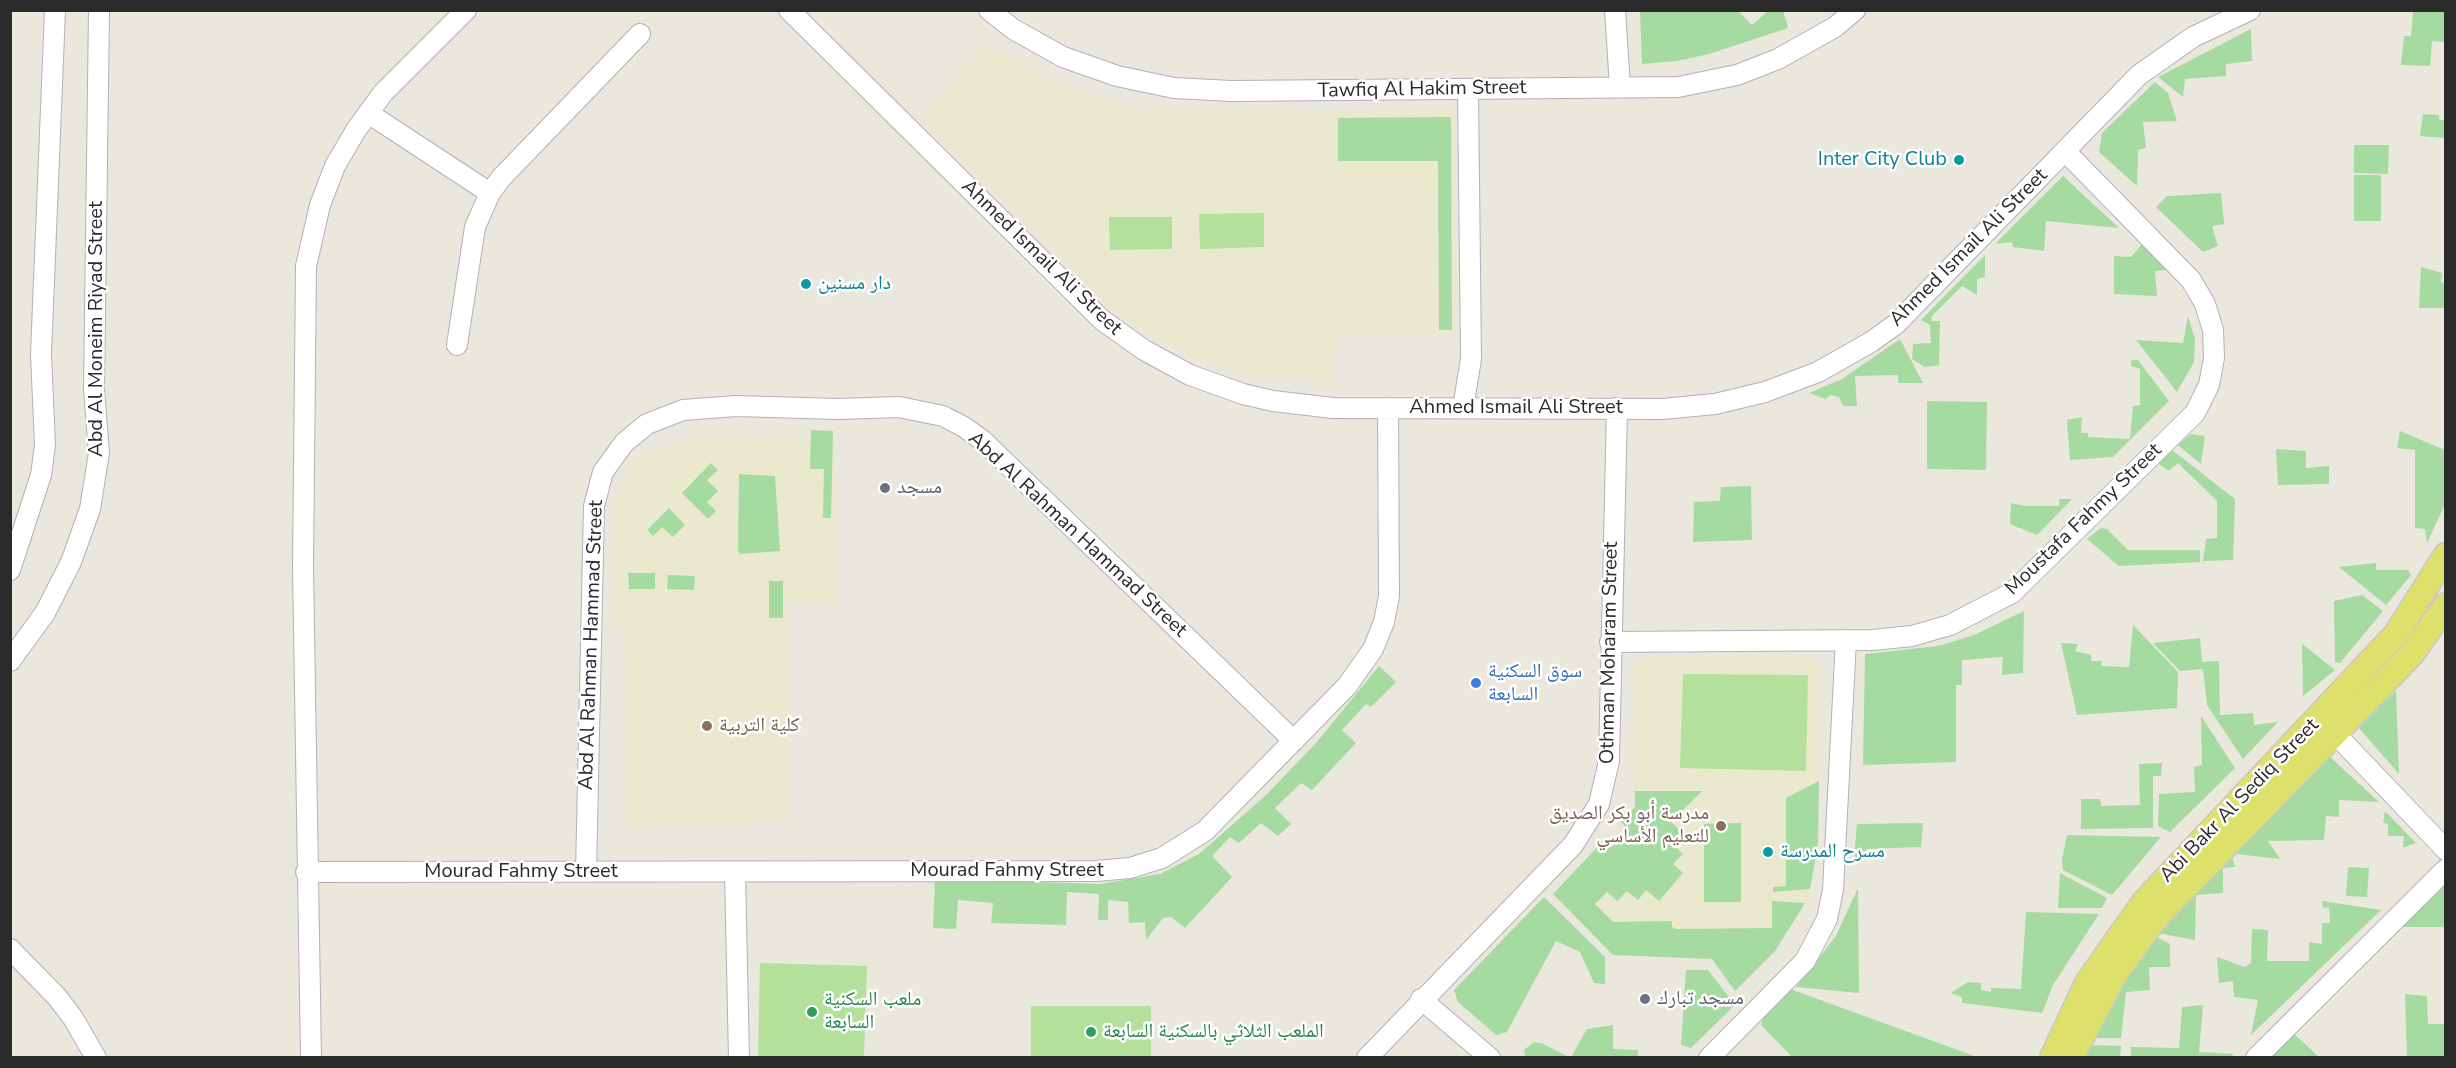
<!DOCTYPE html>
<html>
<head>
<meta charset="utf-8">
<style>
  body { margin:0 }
  #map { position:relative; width:2456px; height:1068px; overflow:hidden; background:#eae8dd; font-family:"Nunito Sans",sans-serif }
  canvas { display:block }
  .frame { position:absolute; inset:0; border:12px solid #2a2a2a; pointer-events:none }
</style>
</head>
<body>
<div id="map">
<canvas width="2456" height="1068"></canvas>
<div class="frame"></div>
</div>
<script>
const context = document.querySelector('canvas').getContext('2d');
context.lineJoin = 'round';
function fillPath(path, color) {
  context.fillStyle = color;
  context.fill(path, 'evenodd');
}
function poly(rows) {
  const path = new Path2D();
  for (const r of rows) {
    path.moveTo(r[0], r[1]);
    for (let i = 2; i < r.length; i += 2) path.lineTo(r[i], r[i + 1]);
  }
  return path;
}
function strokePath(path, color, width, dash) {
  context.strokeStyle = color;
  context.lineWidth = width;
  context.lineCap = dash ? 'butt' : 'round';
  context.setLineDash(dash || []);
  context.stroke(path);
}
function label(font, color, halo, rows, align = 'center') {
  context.font = font + ' "Nunito Sans","Noto Naskh Arabic",sans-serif';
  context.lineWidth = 5;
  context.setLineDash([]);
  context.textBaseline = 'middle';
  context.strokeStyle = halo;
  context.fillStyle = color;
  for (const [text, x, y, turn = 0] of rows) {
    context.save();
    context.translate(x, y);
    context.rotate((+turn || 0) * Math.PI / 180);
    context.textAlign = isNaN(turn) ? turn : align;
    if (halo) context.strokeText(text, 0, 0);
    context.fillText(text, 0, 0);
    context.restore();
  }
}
fillPath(poly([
  [986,42,1031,71,1058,84,1141,110,1456,111,1456,334,1335,335,1333,381,1265,377,1241,372,1194,359,1136,328,1118,314,921,120],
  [696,436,835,438,836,603,786,603,788,821,627,827,626,631,612,631,613,504,633,462],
  [1644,657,1810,658,1820,670,1818,845,1808,899,1785,938,1735,991,1712,959,1613,955,1553,894,1604,840,1612,847,1628,829,1621,822,1635,807,1635,666]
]), '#eae8ce');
fillPath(poly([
  [1640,11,1738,11,1752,25,1768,11,1783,11,1788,28,1709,54,1677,61,1642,64],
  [2413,12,2445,12,2445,42,2432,41,2430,66,2401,65,2404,36,2411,36],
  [2251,29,2252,61,2226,64,2226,76,2185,79,2183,97,2158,77],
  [2155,82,2168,93,2177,121,2143,122,2146,148,2138,150,2137,186,2099,152,2102,133],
  [2423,114,2439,115,2439,120,2445,120,2445,138,2420,136],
  [1451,117,1452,330,1439,330,1438,161,1338,161,1338,118],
  [2354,145,2389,145,2388,174,2354,173],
  [2354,175,2381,175,2381,221,2354,221],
  [2063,176,2119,228,2046,221,2044,251,2013,247,2012,242,1995,244],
  [2221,193,2224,224,2212,226,2218,246,2203,252,2156,207,2167,196],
  [2142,244,2169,270,2155,271,2157,296,2114,294,2114,256,2131,257],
  [1985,255,1985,277,1977,279,1977,295,1962,286,1931,317,1932,321,1940,321,1939,365,1925,367,1912,359,1913,344,1931,343,1930,325,1921,320],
  [2421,267,2442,273,2441,282,2445,283,2445,308,2419,308],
  [2188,316,2195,339,2194,362,2177,392,2136,340,2183,343],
  [1900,339,1923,383,1898,383,1898,375,1855,376,1857,406,1843,406,1839,397,1831,395,1825,399,1809,393,1842,379],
  [2131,360,2138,360,2169,401,2113,457,2070,460,2067,420,2082,417,2081,433,2088,433,2088,437,2130,439,2133,406,2140,405,2140,369,2131,366],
  [1927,401,1987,402,1986,470,1927,469],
  [811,430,833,431,831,518,823,518,824,469,810,469],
  [2400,431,2445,450,2445,504,2427,543,2425,529,2415,528,2415,450,2397,448],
  [2191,434,2205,436,2201,464,2178,445],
  [2276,449,2306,451,2306,468,2329,466,2329,484,2278,485],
  [2172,450,2235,499,2233,560,2203,561,2206,539,2217,538,2217,501,2178,463,2169,471,2158,463],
  [711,463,718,470,707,480,718,491,707,502,716,511,708,519,682,493],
  [739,474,775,476,780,551,740,554,738,551],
  [1751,486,1752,540,1693,542,1694,502,1720,501,1721,487],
  [2059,499,2072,499,2037,535,2010,524,2011,503,2025,506,2059,506],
  [669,508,685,525,673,537,662,527,653,536,647,530],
  [2101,528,2107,529,2128,550,2200,550,2200,562,2119,566,2087,539],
  [2376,563,2376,570,2408,570,2411,575,2386,605,2339,567],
  [628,573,655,573,655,589,629,589],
  [668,575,695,576,694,590,667,589],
  [769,581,783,581,783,618,769,618],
  [2362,595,2383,611,2340,663,2335,662,2334,601],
  [2024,611,2023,673,2002,675,2003,657,1962,660,1962,685,1956,685,1956,762,1863,765,1865,654,1938,646,1974,635],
  [2133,625,2178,672,2177,708,2077,715,2061,643,2078,644,2075,651,2091,655,2091,661,2102,661,2101,666,2129,667],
  [2200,638,2202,662,2219,661,2220,715,2253,713,2254,725,2278,722,2243,759,2207,705,2203,669,2180,671,2153,643],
  [2302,644,2335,670,2303,696],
  [1379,666,1396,682,1371,707,1366,704,1342,730,1356,743,1312,790,1301,783,1275,808,1291,824,1278,836,1261,823,1239,843,1230,837,1212,856,1232,877,1185,928,1171,917,1163,918,1146,940,1145,922,1129,923,1128,902,1108,900,1108,920,1098,920,1099,894,1067,892,1066,925,991,923,993,903,958,900,956,929,933,928,935,879,1100,884,1160,874,1199,854,1265,796,1316,743],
  [2396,691,2399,774,2357,726],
  [2201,716,2235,768,2170,832,2158,826,2159,794,2195,792,2194,767,2202,765],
  [2329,756,2379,802,2339,800,2339,817,2326,816,2324,840,2268,841,2280,859,2228,853],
  [2162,763,2161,776,2153,776,2153,828,2081,829,2081,799,2100,799,2101,806,2140,805,2139,764],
  [1819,781,1818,845,1810,889,1773,892,1773,887,1786,886,1786,798],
  [1635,791,1702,791,1671,822,1683,833,1673,844,1683,854,1673,864,1683,873,1659,901,1646,890,1638,900,1627,891,1617,901,1607,892,1595,904,1613,922,1672,921,1672,927,1676,929,1772,928,1772,901,1805,903,1775,951,1735,991,1712,959,1613,955,1553,894,1604,840,1612,847,1628,829,1621,822,1635,807],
  [2385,811,2416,843,2403,848,2404,836,2388,836,2388,824,2383,823],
  [1741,823,1741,902,1704,902,1704,824],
  [1923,823,1921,847,1866,849,1865,857,1854,858,1857,824],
  [2067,835,2161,837,2112,895,2063,870,2062,860],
  [2222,858,2233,859,2235,867,2223,868,2223,893,2196,895,2195,940,2158,933],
  [2348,867,2369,868,2367,897,2346,896],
  [2060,873,2107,898,2102,908,2058,908],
  [2445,882,2445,927,2398,927],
  [1858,888,1859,993,1796,987,1836,936],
  [1544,897,1605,957,1605,984,1594,983,1580,952,1556,941,1507,1032,1496,1035,1458,1002,1454,990],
  [2322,901,2381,910,2251,1035,2258,1000,2234,997,2233,981,2219,983,2217,957,2245,967,2251,963,2252,929,2268,930,2267,961,2309,961,2309,942,2322,944,2322,923,2330,923,2329,907,2323,908],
  [2026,912,2099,914,2053,985,2042,1013,1962,1003,1962,997,1951,993,1968,982,1981,983,1981,990,1991,992,1991,988,2021,989],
  [2153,935,2170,944,2170,967,2149,967,2150,990,2126,992,2121,1038,2092,1038,2109,1004],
  [1686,970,1708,970,1735,1005,1691,1048,1681,1045],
  [1790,989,1977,1057,1792,1057,1761,1025,1764,1016],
  [2405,994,2427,996,2428,1024,2445,1024,2445,1057,2407,1057],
  [2203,1005,2199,1052,2234,1054,2231,1057,2131,1057,2131,1047,2179,1048,2182,1007],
  [1613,1025,1613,1049,1638,1050,1638,1057,1571,1057,1587,1029],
  [2292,1032,2319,1057,2268,1058],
  [1534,1042,1543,1044,1569,1057,1525,1057,1524,1050],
  [2090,1045,2121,1046,2120,1057,2084,1058]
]), '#a5dba0');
fillPath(poly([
  [1264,213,1264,247,1200,249,1199,214],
  [1109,217,1172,217,1172,249,1110,250],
  [1683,674,1808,675,1806,771,1680,768],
  [760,963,867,966,864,1057,758,1057],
  [1031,1006,1151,1006,1151,1057,1031,1057]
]), '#b3e19c');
const minor = poly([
  [789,10,1102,320,1144,350,1190,375,1243,394,1273,401,1333,408,1663,409,1715,404,1765,392,1818,372,1871,342,1896,324,2139,75,2193,37,2250,10],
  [989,10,1013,29,1063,57,1117,76,1174,88,1231,91,1678,87,1737,75,1778,59,1835,27,1855,10],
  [1615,10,1620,87],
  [368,113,490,193],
  [457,345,475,227,490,193,501,178,640,34],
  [1463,408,1471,359,1468,89],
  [10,570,41,475,45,445,41,354,55,10],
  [1610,642,1873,640,1912,636,1950,625,2012,593,2195,413,2209,385,2214,358,2213,330,2205,304,2191,280,2065,151],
  [10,661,45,613,71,562,90,509,99,453,94,389,99,10],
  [2326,724,2446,850],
  [306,872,1096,871,1130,868,1162,858,1205,831,1347,686,1373,649,1384,622,1389,596,1388,408],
  [586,872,594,506,603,472,624,443,647,424,683,410,736,406,838,409,899,407,943,416,964,427,982,440,1294,741],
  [735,873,739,1058],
  [10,949,57,997,73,1018,96,1058],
  [1421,999,1490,1058],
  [311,1058,303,567,306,266,320,205,335,166,356,130,383,93,466,10],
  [1367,1058,1573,845,1599,804,1609,761,1617,408],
  [1709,1058,1805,961,1827,919,1833,890,1846,640],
  [2256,1058,2446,869]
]);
const major = poly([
  [2052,1058,2087,983,2144,902,2396,634,2446,555],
  [2071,1058,2115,974,2155,919,2412,654,2446,605]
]);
strokePath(minor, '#b1b0bc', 22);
strokePath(major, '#c8c8c8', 27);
strokePath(minor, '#fff', 20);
strokePath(major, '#dee06c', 24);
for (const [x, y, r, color] of [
  [1959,160,6,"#0f9aa8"],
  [806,284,6,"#0f9aa8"],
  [885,488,6,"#6b7280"],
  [1476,683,6,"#3f7fe0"],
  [707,726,6,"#8d6e63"],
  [1721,826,6,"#8d6e63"],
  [1768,852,6,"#0f9aa8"],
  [1645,999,6,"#6b7280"],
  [812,1012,6,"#2e9e5b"],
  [1091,1032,6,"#2e9e5b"]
]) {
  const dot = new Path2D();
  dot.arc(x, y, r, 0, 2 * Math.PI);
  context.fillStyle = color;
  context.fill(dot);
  strokePath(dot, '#fff', 2);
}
label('20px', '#2a2a2a', '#fff', [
  ["Tawfiq Al Hakim Street",1422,90,-1],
  ["Ahmed Ismail Ali Street",1969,248,-45],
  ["Ahmed Ismail Ali Street",1041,258,44],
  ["Abd Al Moneim Riyad Street",97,329,-90],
  ["Ahmed Ismail Ali Street",1516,408],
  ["Moustafa Fahmy Street",2084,520,-44],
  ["Abd Al Rahman Hammad Street",1077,535,43],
  ["Abd Al Rahman Hammad Street",592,645,-88],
  ["Othman Moharam Street",1610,653,-89],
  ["Abi Bakr Al Sediq Street",2240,801,-46],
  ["Mourad Fahmy Street",1007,871],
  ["Mourad Fahmy Street",521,872]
]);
label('20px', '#0d838f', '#fff', [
  ["Inter City Club",1947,160,"right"],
  ["دار مسنين",818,284],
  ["مسرح المدرسة",1780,852]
], 'left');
label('20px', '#5b616d', '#fff', [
  ["مسجد",897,488],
  ["مسجد تبارك",1657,999]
], 'left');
label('20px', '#366cbe', '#fff', [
  ["سوق السكنية",1488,672],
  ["السابعة",1488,695]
], 'left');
label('20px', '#785e54', '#fff', [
  ["كلية التربية",719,726],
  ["مدرسة أبو بكر الصديق",1709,814,"right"],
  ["للتعليم الأساسي",1709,837,"right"]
], 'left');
label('20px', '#27864d', '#fff', [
  ["ملعب السكنية",824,1000],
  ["السابعة",824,1023],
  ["الملعب الثلاثي بالسكنية السابعة",1103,1032]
], 'left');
</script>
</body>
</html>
